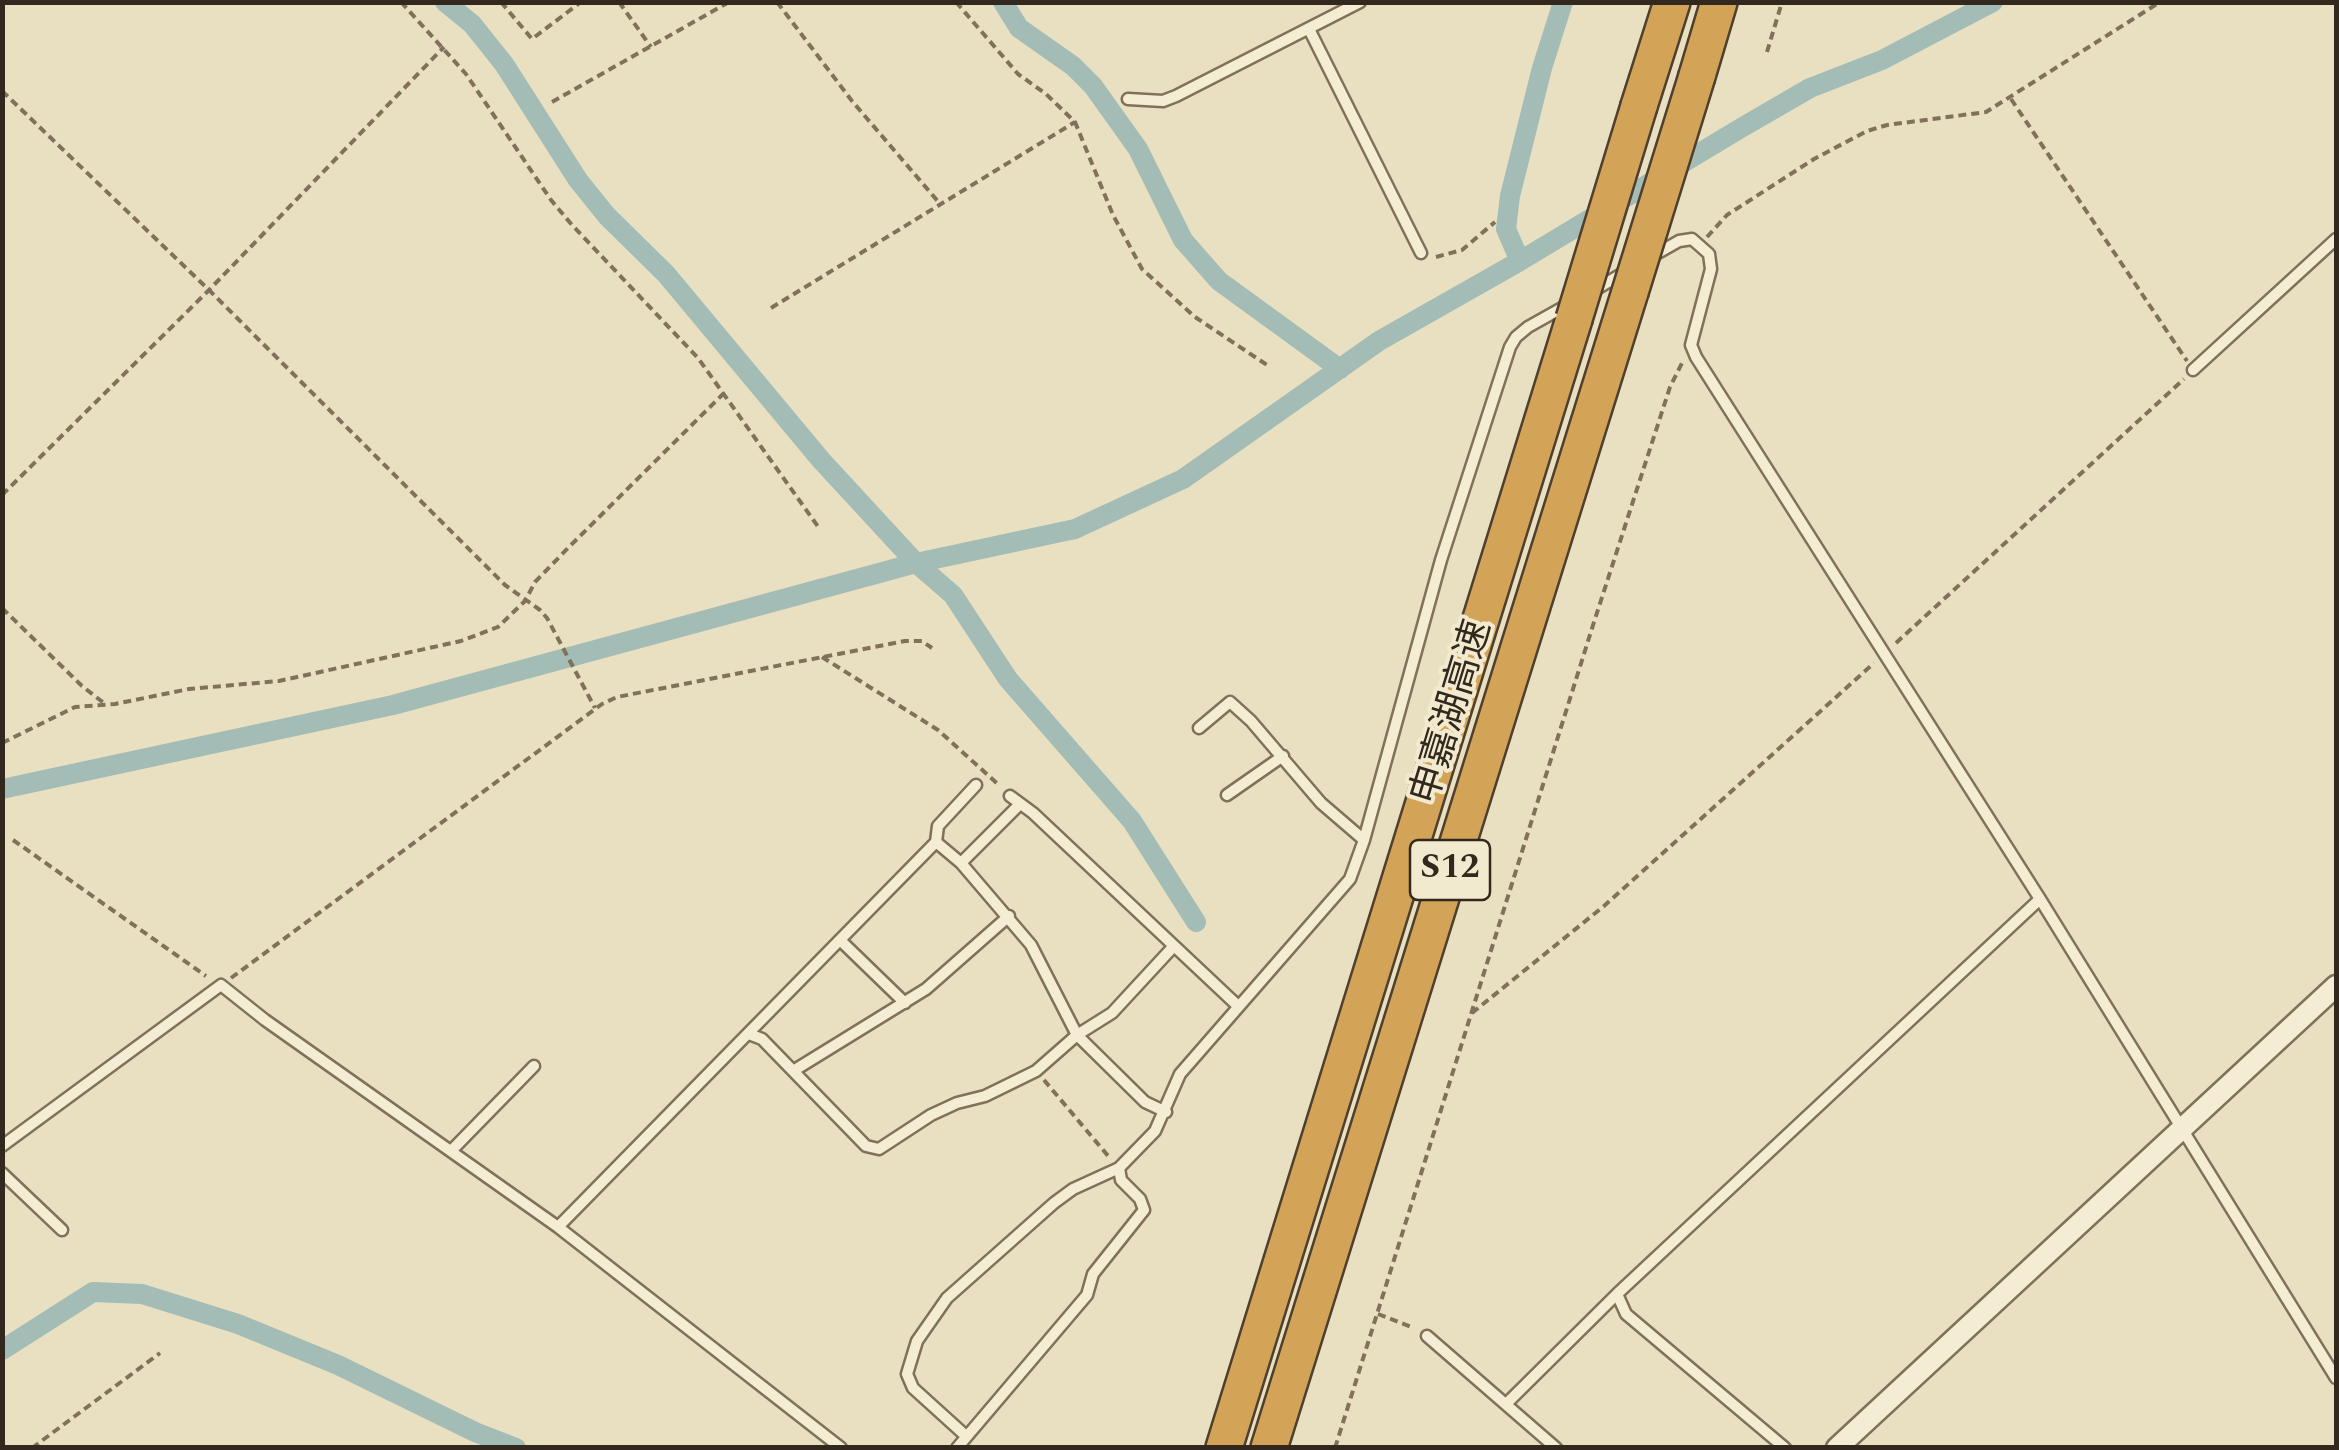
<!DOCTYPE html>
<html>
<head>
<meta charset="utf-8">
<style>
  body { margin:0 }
  #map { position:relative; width:2339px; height:1450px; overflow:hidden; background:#e9e0c1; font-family:Spectral,serif }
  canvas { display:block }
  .frame { position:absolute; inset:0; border:5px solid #32281d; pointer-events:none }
</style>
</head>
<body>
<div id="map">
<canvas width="2339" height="1450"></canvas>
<div class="frame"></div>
</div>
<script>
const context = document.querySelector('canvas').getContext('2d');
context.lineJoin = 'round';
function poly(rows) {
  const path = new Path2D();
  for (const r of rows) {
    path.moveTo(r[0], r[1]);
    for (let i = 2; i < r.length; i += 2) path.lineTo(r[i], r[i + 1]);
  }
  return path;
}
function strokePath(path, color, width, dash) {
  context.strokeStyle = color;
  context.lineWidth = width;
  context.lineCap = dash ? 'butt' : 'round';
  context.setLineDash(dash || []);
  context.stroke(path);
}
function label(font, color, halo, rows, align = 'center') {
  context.font = font + ' Spectral,"Noto Sans SC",serif';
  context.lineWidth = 8;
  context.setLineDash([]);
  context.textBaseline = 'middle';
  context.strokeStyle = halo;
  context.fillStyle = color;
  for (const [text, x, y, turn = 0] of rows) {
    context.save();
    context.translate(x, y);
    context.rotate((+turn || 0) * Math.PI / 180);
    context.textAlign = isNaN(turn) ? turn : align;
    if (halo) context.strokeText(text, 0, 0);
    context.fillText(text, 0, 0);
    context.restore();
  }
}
strokePath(poly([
  [445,2,472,24,504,64,578,180,607,216,666,274,821,460,916,563,953,595,1008,679,1132,821,1196,922],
  [1003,2,1019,28,1073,66,1093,86,1138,149,1183,240,1219,281,1340,369],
  [1520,261,1506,229,1510,196,1542,68,1563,2],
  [2,789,393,705,916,563,1075,529,1183,479,1379,341,1520,261,1741,128,1810,88,1882,60,1993,2],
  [2,1350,93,1292,142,1294,238,1324,338,1365,475,1432,516,1448]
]), '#a3bcb6', 20);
const lane = poly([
  [1309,29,1421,253],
  [1128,99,1163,101,1176,96,1360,2],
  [1649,258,1679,241,1692,239,1709,254,1711,269,1691,345,1696,357,2040,899,2336,1378],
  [1593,291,1625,272],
  [2193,370,2336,239],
  [1199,728,1230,702,1251,721,1321,803,1364,840],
  [1227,795,1283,756],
  [1010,796,1033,813,1238,1006],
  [936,842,961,863,1031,945,1077,1035,1145,1102,1166,1112],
  [961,863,1020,804],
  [840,940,905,1003],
  [749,1034,762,1039,866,1146,879,1149,931,1115,957,1103,985,1096,1036,1071,1077,1035,1112,1013,1173,947],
  [793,1071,926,989,1009,916],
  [2,1146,221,985,265,1020,558,1227,841,1448],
  [451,1151,534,1066],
  [2,1173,62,1230],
  [558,1227,936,842,938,826,976,785],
  [1617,1294,1626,1314,1785,1448],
  [1427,1336,1556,1448],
  [1506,1404,1617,1294,2040,899],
  [966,1436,913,1388,907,1374,917,1341,947,1298,1054,1203,1073,1189,1119,1168],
  [957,1448,1087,1295,1093,1274,1144,1210,1140,1199,1121,1180,1119,1168,1155,1131,1180,1074,1350,879,1364,840,1441,560,1510,347,1516,337,1528,327,1569,304]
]);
const street = poly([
  [1837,1448,2336,986]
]);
const highway = poly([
  [1697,76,1719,2],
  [1639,106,1672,2],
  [1224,1448,1574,319],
  [1269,1448,1630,292]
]);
strokePath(lane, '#81715a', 15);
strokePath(street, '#81715a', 25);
strokePath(highway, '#4f3f2e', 40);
strokePath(poly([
  [401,2,466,74,551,200,572,225,698,358,819,528],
  [501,2,532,39,581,2],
  [619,2,651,47],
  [777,2,852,101,941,205],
  [956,2,1018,74,1046,94,1075,122,1113,215,1142,269,1195,317,1270,367],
  [1767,52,1782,2],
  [2,91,209,290,505,585,540,610,547,618,595,708],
  [2011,99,2187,361],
  [552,102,729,2],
  [1707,237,1727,215,1814,159,1867,131,1887,125,1986,112,2160,2],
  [1436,257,1462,250,1495,222],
  [771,308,1075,122],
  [2,495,209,290,444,47],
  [2,608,82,686,105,704],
  [1896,643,2184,379],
  [822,657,938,730,1000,786],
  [2,743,75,707,115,704,189,689,279,681,461,641,498,627,525,601,535,582,570,546,724,393],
  [13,840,206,976],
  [231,978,602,704,617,697,905,641,922,641,932,648],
  [1472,1013,1604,906,1874,663],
  [1044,1080,1109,1157],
  [1378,1314,1414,1328],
  [32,1448,160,1353],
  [1335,1448,1594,622,1670,387,1682,363]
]), '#81715a', 4, [8, 5]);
strokePath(lane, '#f5edd3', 10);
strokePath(street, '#f5edd3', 20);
strokePath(highway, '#d3a457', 35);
const highwayBridge = poly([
  [1630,292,1697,76],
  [1574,319,1639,106]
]);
strokePath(highwayBridge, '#4f3f2e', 40, []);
strokePath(highwayBridge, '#d3a457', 35);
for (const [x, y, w] of [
  [1450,870,80]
]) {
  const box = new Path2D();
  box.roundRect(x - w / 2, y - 30, w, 60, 8);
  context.fillStyle = '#f2eacf';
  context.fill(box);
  strokePath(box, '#32281d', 2.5);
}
label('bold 35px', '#32281d', null, [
  ["S12",1450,870]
]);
label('38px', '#32281d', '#f2eacf', [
  ["申嘉湖高速",1455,713,-73]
]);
</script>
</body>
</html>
